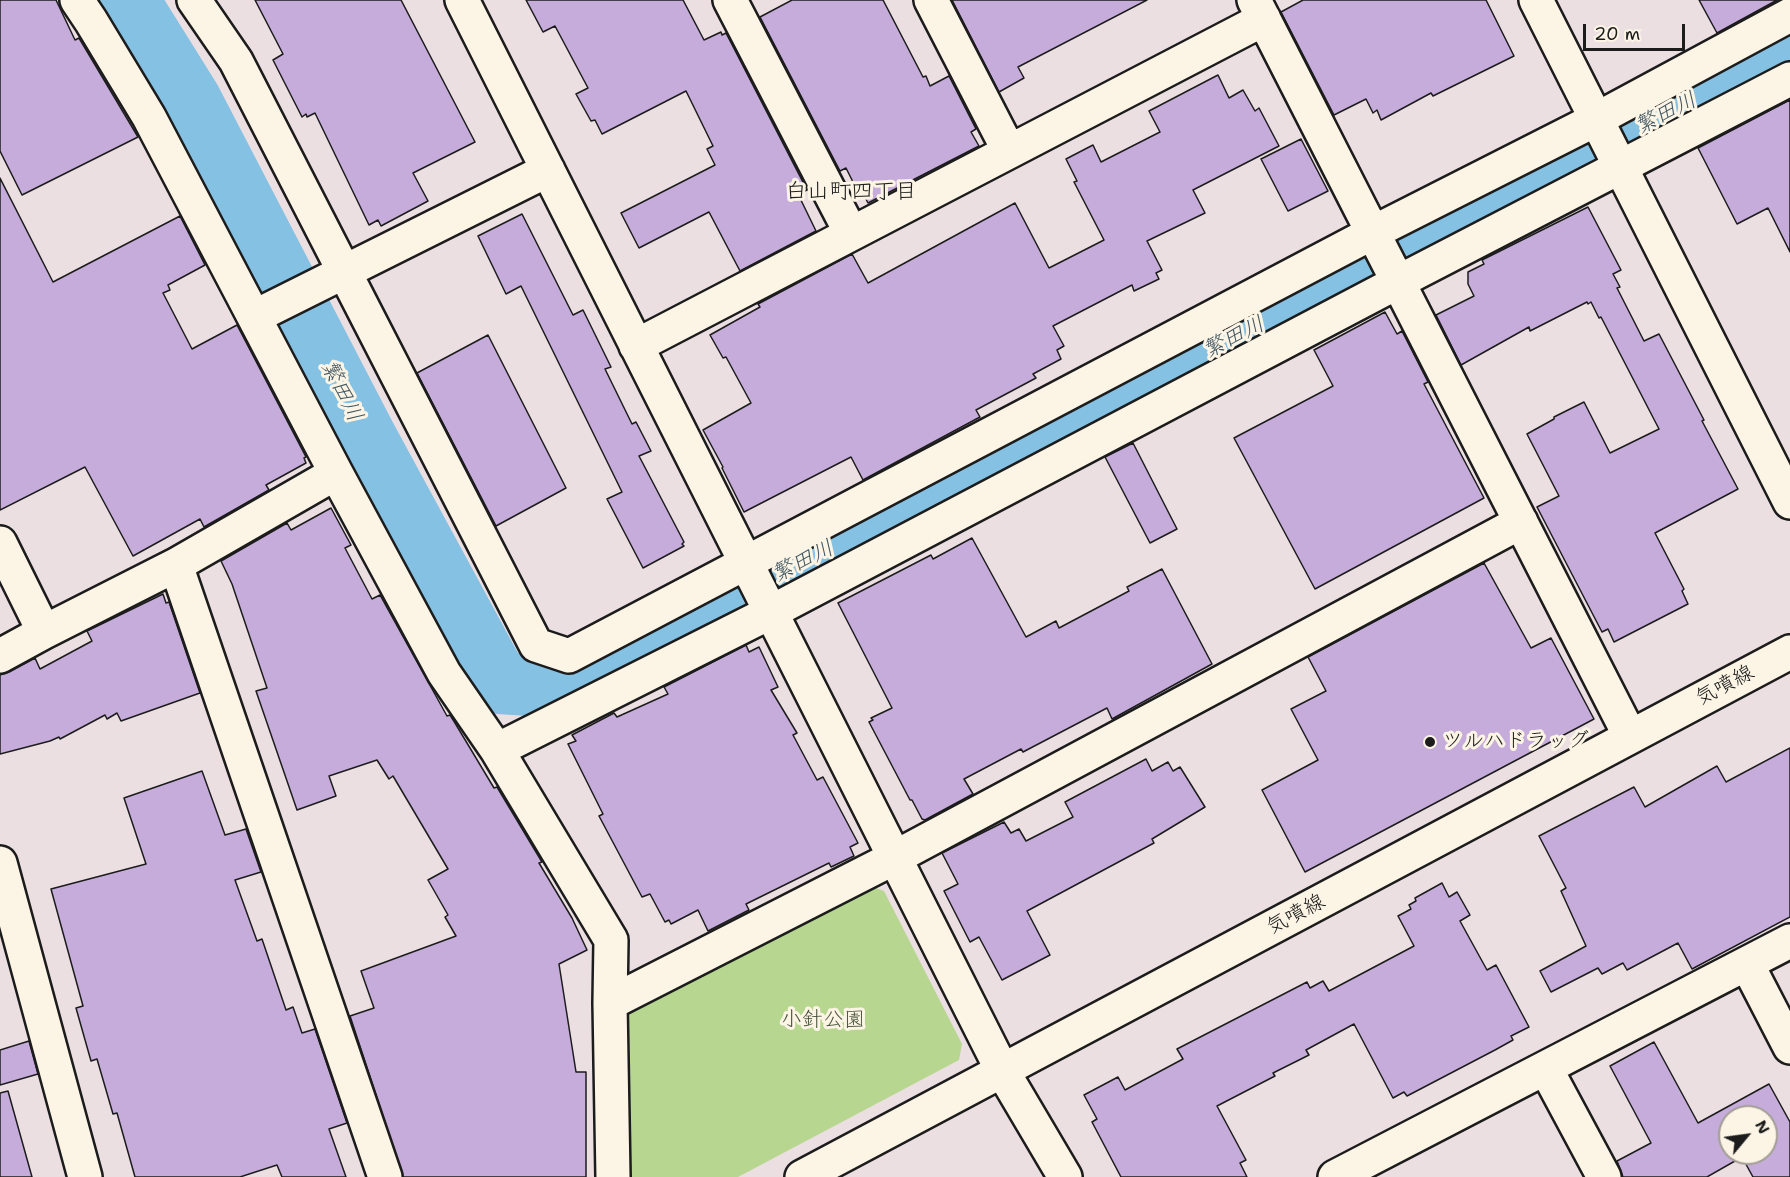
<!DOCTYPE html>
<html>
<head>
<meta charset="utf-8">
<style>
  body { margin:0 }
  #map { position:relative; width:1790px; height:1177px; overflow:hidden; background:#ecdfe2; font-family:"Shantell Sans",sans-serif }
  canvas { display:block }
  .north { position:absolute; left:1718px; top:1105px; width:60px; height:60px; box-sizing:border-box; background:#fcf5e5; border:2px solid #a29e95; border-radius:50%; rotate:61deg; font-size:16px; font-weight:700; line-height:24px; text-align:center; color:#1c1c1c }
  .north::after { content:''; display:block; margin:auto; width:21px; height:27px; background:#1c1c1c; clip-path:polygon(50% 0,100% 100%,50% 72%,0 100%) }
  .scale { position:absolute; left:1583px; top:24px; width:102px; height:27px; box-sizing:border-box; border:3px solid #1c1c1c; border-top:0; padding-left:8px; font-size:18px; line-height:21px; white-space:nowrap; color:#1c1c1c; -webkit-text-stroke:4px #fcf5e5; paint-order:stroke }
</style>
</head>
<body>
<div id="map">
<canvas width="1790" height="1177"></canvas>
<div class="north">N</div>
<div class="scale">20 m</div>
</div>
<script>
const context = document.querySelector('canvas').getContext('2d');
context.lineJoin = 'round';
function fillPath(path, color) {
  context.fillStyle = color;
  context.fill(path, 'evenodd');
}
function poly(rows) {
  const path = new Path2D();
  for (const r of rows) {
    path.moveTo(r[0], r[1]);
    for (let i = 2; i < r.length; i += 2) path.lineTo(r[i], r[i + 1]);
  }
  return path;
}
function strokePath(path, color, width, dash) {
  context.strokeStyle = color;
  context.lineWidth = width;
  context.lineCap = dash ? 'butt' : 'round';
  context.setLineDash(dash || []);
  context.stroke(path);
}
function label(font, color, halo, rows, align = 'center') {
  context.font = font + ' "Shantell Sans","Klee One",sans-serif';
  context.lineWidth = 6;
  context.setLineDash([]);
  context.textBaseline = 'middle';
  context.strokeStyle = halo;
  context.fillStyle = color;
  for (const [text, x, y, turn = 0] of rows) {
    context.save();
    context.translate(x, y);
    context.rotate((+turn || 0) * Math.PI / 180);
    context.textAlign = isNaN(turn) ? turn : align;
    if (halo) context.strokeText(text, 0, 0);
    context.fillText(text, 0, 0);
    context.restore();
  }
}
fillPath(poly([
  [868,885,884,891,962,1044,959,1060,738,1177,622,1177,624,1016]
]), '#b7d690');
strokePath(poly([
  [128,0,191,101,365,436,499,683,561,687,1790,49]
]), '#84c1e3', 62);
const building = poly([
  [0,0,56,0,75,40,79,38,138,137,22,195,0,151,0,0],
  [255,0,401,0,475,142,413,173,428,201,381,226,378,220,369,225,315,113,307,117,306,114,302,117,273,60,283,54,255,0],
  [526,0,683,0,704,40,721,32,722,35,726,33,807,190,798,194,816,231,740,271,709,212,639,248,621,213,715,165,707,149,713,146,686,91,602,134,595,120,591,121,576,94,588,88,555,26,543,32,526,0],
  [792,0,883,0,923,77,926,76,930,86,949,76,976,129,971,132,979,146,868,203,858,184,855,186,846,168,840,171,760,17,792,0],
  [952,0,1147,0,1018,67,1024,78,999,92,952,0],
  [1303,0,1486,0,1514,56,1433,96,1431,93,1381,120,1377,110,1373,113,1366,99,1334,115,1281,12,1303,0],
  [1699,0,1777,0,1717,33,1699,0],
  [1218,75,1229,98,1243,90,1255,111,1259,108,1279,146,1193,190,1205,213,1147,241,1162,270,1156,273,1159,279,1134,291,1132,285,1053,326,1064,346,1057,350,1061,359,1033,374,1036,378,976,410,980,417,863,480,851,457,744,512,722,468,723,467,703,430,751,403,726,357,723,358,710,335,760,307,758,304,852,254,868,283,1015,203,1049,268,1104,240,1074,182,1077,181,1066,159,1093,145,1101,162,1160,132,1149,111,1218,75],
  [1790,100,1790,252,1768,208,1737,224,1698,148,1790,100],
  [1301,139,1328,191,1288,211,1261,159,1301,139],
  [0,178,53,282,180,216,205,265,168,285,170,290,163,293,192,349,237,325,306,457,304,458,306,463,266,485,269,490,204,527,200,519,133,556,85,467,0,510,0,178],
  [1588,207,1621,270,1613,274,1620,287,1617,288,1644,341,1659,334,1704,420,1702,421,1738,489,1655,533,1684,589,1682,591,1688,604,1614,642,1608,629,1602,632,1537,507,1559,496,1527,434,1554,419,1554,417,1584,402,1610,453,1659,429,1601,317,1599,318,1591,302,1588,304,1587,302,1530,331,1529,327,1461,365,1436,315,1474,296,1468,284,1468,272,1484,264,1482,260,1588,207],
  [522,214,573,315,583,310,611,367,605,369,632,424,636,422,651,451,639,456,684,542,682,544,684,546,643,568,607,499,622,492,521,286,506,294,478,236,522,214],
  [1385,312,1397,334,1402,331,1428,382,1424,384,1484,498,1315,589,1234,438,1333,386,1314,350,1385,312],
  [488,335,566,488,496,526,417,373,488,335],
  [1133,443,1177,529,1150,543,1105,457,1133,443],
  [331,508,351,545,345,548,372,599,380,595,447,716,450,715,455,723,494,788,497,787,542,862,539,863,572,918,587,950,559,964,576,1072,586,1072,586,1177,403,1177,350,1016,374,1008,361,971,456,936,445,917,448,915,428,880,448,869,393,776,389,779,377,760,329,776,336,796,297,810,256,691,267,688,232,584,221,561,287,523,291,530,331,508],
  [972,538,1026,637,1056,621,1059,628,1129,591,1127,587,1162,569,1212,664,1112,719,1107,708,1023,752,1021,749,964,779,973,794,925,820,922,819,912,800,910,800,869,722,873,720,871,718,892,708,838,603,931,555,933,559,972,538],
  [1484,563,1531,648,1551,638,1594,719,1305,872,1262,790,1318,760,1291,709,1326,691,1308,657,1484,563],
  [163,594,166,603,169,602,200,693,121,721,117,713,107,719,105,715,60,739,59,737,50,741,0,754,0,675,9,672,35,658,40,669,92,641,87,631,163,594],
  [746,645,749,652,759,647,778,687,771,690,797,733,793,735,817,780,823,777,858,843,850,847,854,856,831,867,829,863,746,904,749,910,708,931,698,910,671,924,669,920,665,922,650,894,642,897,599,816,603,814,568,744,576,741,572,735,614,713,617,717,668,694,664,687,746,645],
  [1790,748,1790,917,1692,969,1678,943,1627,970,1623,963,1602,974,1598,968,1551,992,1540,971,1586,946,1561,891,1566,888,1539,836,1634,787,1645,807,1717,766,1726,782,1790,748],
  [1146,759,1152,771,1168,762,1173,771,1180,767,1205,807,1152,839,1154,843,1027,911,1050,955,1002,980,979,937,970,942,944,891,958,884,942,853,1004,822,1011,833,1019,829,1026,841,1073,817,1065,802,1146,759],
  [202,771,225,835,246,829,261,872,235,880,257,941,262,939,286,1010,293,1007,302,1033,315,1029,347,1123,329,1129,346,1177,282,1177,277,1165,240,1177,135,1177,117,1113,113,1114,97,1059,91,1061,76,1008,83,1006,51,889,146,864,124,798,202,771],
  [1442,883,1449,897,1457,892,1470,915,1460,921,1487,970,1496,965,1529,1027,1511,1036,1513,1040,1495,1050,1407,1096,1404,1092,1393,1098,1354,1024,1306,1050,1309,1055,1273,1073,1275,1076,1217,1106,1246,1160,1240,1163,1247,1177,1121,1177,1092,1122,1097,1119,1084,1095,1118,1077,1125,1090,1183,1059,1177,1049,1307,982,1310,988,1323,981,1329,991,1414,946,1398,916,1411,909,1409,905,1416,901,1415,898,1442,883],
  [29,1041,38,1074,0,1085,0,1050,29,1041],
  [1654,1042,1698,1123,1769,1084,1790,1122,1790,1177,1753,1177,1742,1157,1707,1177,1623,1177,1617,1161,1651,1143,1610,1066,1654,1042],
  [1730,1117,1766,1117,1766,1153,1730,1153,1730,1117],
  [8,1091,32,1177,0,1177,0,1093,8,1091]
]);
fillPath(building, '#c6acdb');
strokePath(building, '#1c1c1c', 1.5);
const street = poly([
  [77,0,91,21,149,117,336,473,444,673,497,750,611,940,610,1003,613,1177],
  [194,0,236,61,536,645,569,656,1374,232,1597,119,1790,15],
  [462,0,1003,1072,1065,1177],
  [730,0,851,233],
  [931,0,1009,151],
  [1254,0,1630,736],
  [254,317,548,170],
  [636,346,1264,19],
  [0,543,44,632],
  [176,565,385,1177],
  [0,656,44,632,176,565,336,473],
  [497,750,771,612,1398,282,1790,79],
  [0,863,85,1177],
  [1747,964,1790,1047],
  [610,1003,894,858,1521,522],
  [1546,1069,1604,1177],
  [1335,1177,1790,941]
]);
const secondary = poly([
  [1536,0,1790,502],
  [802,1177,1790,652]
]);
strokePath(street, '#1c1c1c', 38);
strokePath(secondary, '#1c1c1c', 38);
strokePath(street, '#fcf5e5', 33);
strokePath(secondary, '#fcf5e5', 33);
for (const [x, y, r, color] of [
  [1430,742,6,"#1c1c1c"]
]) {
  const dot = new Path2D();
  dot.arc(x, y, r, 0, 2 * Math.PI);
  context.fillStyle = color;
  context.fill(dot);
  strokePath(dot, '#fcf5e5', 2);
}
label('21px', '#1c1c1c', '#fcf5e5', [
  ["気噴線",1725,686,-28],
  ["気噴線",1296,915,-28]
]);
label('21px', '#1c1c1c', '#fcf5e5', [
  ["ツルハドラッグ",1442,742]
], 'left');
label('21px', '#4a543f', '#fcf5e5', [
  ["小針公園",823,1021]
]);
label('italic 22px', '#405662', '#fcf5e5', [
  ["繁田川",1666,114,-27],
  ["繁田川",1234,338,-27],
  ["繁田川",341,391,63],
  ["繁田川",803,562,-27]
]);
label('22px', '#1c1c1c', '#fcf5e5', [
  ["白山町四丁目",851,192]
]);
</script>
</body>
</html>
